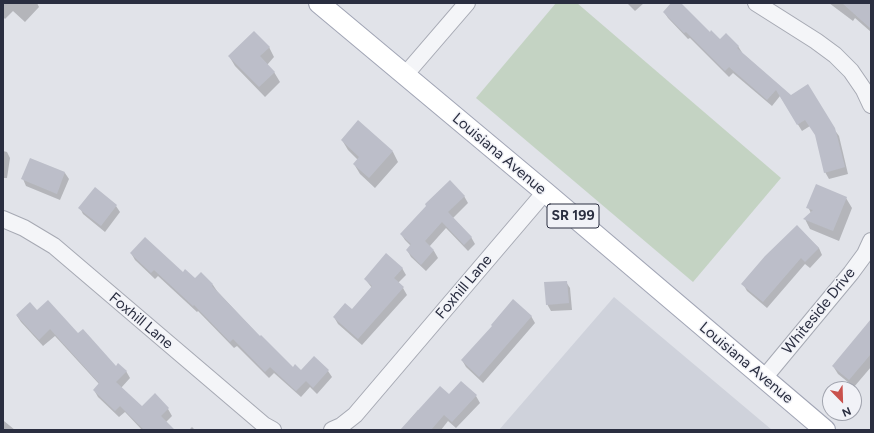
<!DOCTYPE html>
<html>
<head>
<meta charset="utf-8">
<style>
  body { margin:0 }
  #map { position:relative; width:874px; height:433px; overflow:hidden; background:#e1e3e9; font-family:Figtree,sans-serif }
  canvas { display:block }
  .frame { position:absolute; inset:0; border:4px solid #2a2e40; pointer-events:none }
  .north { position:absolute; left:822px; top:381px; width:40px; height:40px; box-sizing:border-box; background:#f1f2f7; border:1px solid #a1a4ae; border-radius:50%; rotate:157deg; font-size:11px; font-weight:700; line-height:16px; text-align:center; color:#2a2e40 }
  .north::after { content:''; display:block; margin:auto; width:14px; height:18px; background:#c9514c; clip-path:polygon(50% 0,100% 100%,50% 72%,0 100%) }
</style>
</head>
<body>
<div id="map">
<canvas width="874" height="433"></canvas>
<div class="frame"></div>
<div class="north">N</div>
</div>
<script>
const context = document.querySelector('canvas').getContext('2d');
context.lineJoin = 'round';
function fillPath(path, color) {
  context.fillStyle = color;
  context.fill(path, 'evenodd');
}
function poly(rows) {
  const path = new Path2D();
  for (const r of rows) {
    path.moveTo(r[0], r[1]);
    for (let i = 2; i < r.length; i += 2) path.lineTo(r[i], r[i + 1]);
  }
  return path;
}
function strokePath(path, color, width, dash) {
  context.strokeStyle = color;
  context.lineWidth = width;
  context.lineCap = dash ? 'butt' : 'round';
  context.setLineDash(dash || []);
  context.stroke(path);
}
function label(font, color, halo, rows, align = 'center') {
  context.font = font + ' Figtree,sans-serif';
  context.lineWidth = 3;
  context.setLineDash([]);
  context.textBaseline = 'middle';
  context.strokeStyle = halo;
  context.fillStyle = color;
  for (const [text, x, y, turn = 0] of rows) {
    context.save();
    context.translate(x, y);
    context.rotate((+turn || 0) * Math.PI / 180);
    context.textAlign = isNaN(turn) ? turn : align;
    if (halo) context.strokeText(text, 0, 0);
    context.fillText(text, 0, 0);
    context.restore();
  }
}
fillPath(poly([
  [614,297,772,430,499,430]
]), '#cfd2db');
fillPath(poly([
  [556,3,577,3,781,178,693,282,476,98]
]), '#c4d3c3');
fillPath(poly([
  [3,3,37,3,39,7,25,22,13,11,5,19,3,17],
  [627,3,644,3,635,11],
  [673,3,680,3,710,33,720,40,738,46,743,54,791,96,834,129,839,136,848,174,829,179,825,172,816,135,810,126,802,131,780,96,772,106,733,73,729,77,690,38,688,39,668,18,664,12],
  [829,3,871,3,871,32,855,18,853,21],
  [269,47,274,57,267,65,274,72,280,82,265,97,235,66,229,56],
  [358,121,393,152,398,162,375,188,360,174,354,164,358,160,348,150,342,140],
  [3,151,7,152,10,158,7,178,3,178],
  [65,173,69,179,60,200,26,186,23,179],
  [95,188,116,206,120,212,105,232,83,214,80,208],
  [464,196,468,203,453,218,471,237,475,244,468,251,446,228,429,247,434,251,438,258,426,271,411,257,407,250,411,246,405,240,401,234],
  [846,198,852,208,839,241,810,229,805,219,811,213,808,207],
  [797,227,819,248,822,255,810,268,805,264,767,308,747,291,743,284],
  [131,253,183,273,195,279,213,285,217,291,260,337,293,368,301,371,328,371,332,377,317,394,310,387,301,397,274,373,269,378,237,346,234,348,198,311,197,312,158,276,155,279,135,260],
  [402,268,406,275,398,283,403,288,407,295,362,345,338,324,334,317,352,310,372,288,365,279],
  [566,282,570,288,572,310,551,311,547,304],
  [37,312,78,334,116,367,126,371,130,378,121,388,142,407,155,394,168,409,172,416,166,422,172,430,142,430,125,412,119,417,98,397,94,390,99,384,55,336,43,346,21,322,17,316],
  [531,316,535,323,483,383,466,367,462,360],
  [871,320,871,367,854,387,838,374,833,366],
  [449,395,476,396,480,403,456,428,448,421,441,430,401,430,418,410,419,411],
  [4,421,15,430,3,430],
  [192,427,195,430,189,430]
]), '#0003');
fillPath(poly([
  [671,3,681,3,710,32,711,30,720,39,726,33,739,46,737,48,791,95,808,84,835,128,845,167,824,173,815,135,805,120,797,125,776,90,767,100,729,67,725,71,686,32,684,33,663,12],
  [842,3,871,3,871,29],
  [254,31,270,47,260,56,275,72,259,87,228,56],
  [358,120,393,151,369,178,353,164,359,157,341,140],
  [30,158,65,172,57,194,21,179],
  [450,180,465,196,448,212,472,237,464,245,442,222,425,241,434,250,421,265,406,250,411,244,400,234,426,206,425,204],
  [816,184,847,197,833,231,803,219,813,210,806,208],
  [95,187,117,205,101,226,78,208],
  [797,225,819,248,805,262,801,258,763,302,741,284,765,256],
  [145,237,183,272,185,269,195,278,201,272,213,284,212,286,260,336,261,335,293,367,295,364,301,370,314,356,329,370,313,388,306,381,296,391,270,367,265,372,233,339,230,342,194,305,193,306,154,270,151,273,130,253],
  [386,253,403,268,394,278,404,287,358,339,333,317,345,303,352,309,372,286,364,279],
  [567,281,569,303,546,305,544,282],
  [513,299,532,316,479,377,461,360,492,326,491,325],
  [48,300,78,333,83,329,116,366,118,363,127,371,116,382,142,406,155,393,169,408,161,416,175,430,144,430,120,406,115,411,93,390,99,383,50,329,39,340,16,315,30,302,37,310],
  [871,319,871,354,849,380,832,366],
  [461,381,477,395,452,422,444,415,431,430,400,430,440,386,449,394]
]), '#bcbec9');
const minor = poly([
  [756,3,816,41,835,55,851,71,864,90,871,105],
  [405,75,467,3],
  [3,219,24,228,54,246,264,425,273,430],
  [764,378,851,273,865,254,871,241],
  [332,430,341,426,355,415,545,192]
]);
const major = poly([
  [319,3,545,192,825,430]
]);
strokePath(minor, '#a6a9b3', 18);
strokePath(major, '#a1a5b5', 22);
strokePath(minor, '#f4f5f8', 16);
strokePath(major, '#fff', 20);
for (const [x, y, w] of [
  [573,216,52]
]) {
  const box = new Path2D();
  box.roundRect(x - w / 2, y - 12, w, 24, 3);
  context.fillStyle = '#f1f2f7';
  context.fill(box);
  strokePath(box, '#2a2e40', 1);
}
label('bold 14px', '#2a2e40', null, [
  ["SR 199",573,216]
]);
label('15px', '#2a2e40', '#f1f2f7', [
  ["Louisiana Avenue",499,154,40],
  ["Foxhill Lane",464,287,-50],
  ["Whiteside Drive",819,311,-51],
  ["Foxhill Lane",141,321,40],
  ["Louisiana Avenue",746,363,40]
]);
</script>
</body>
</html>
